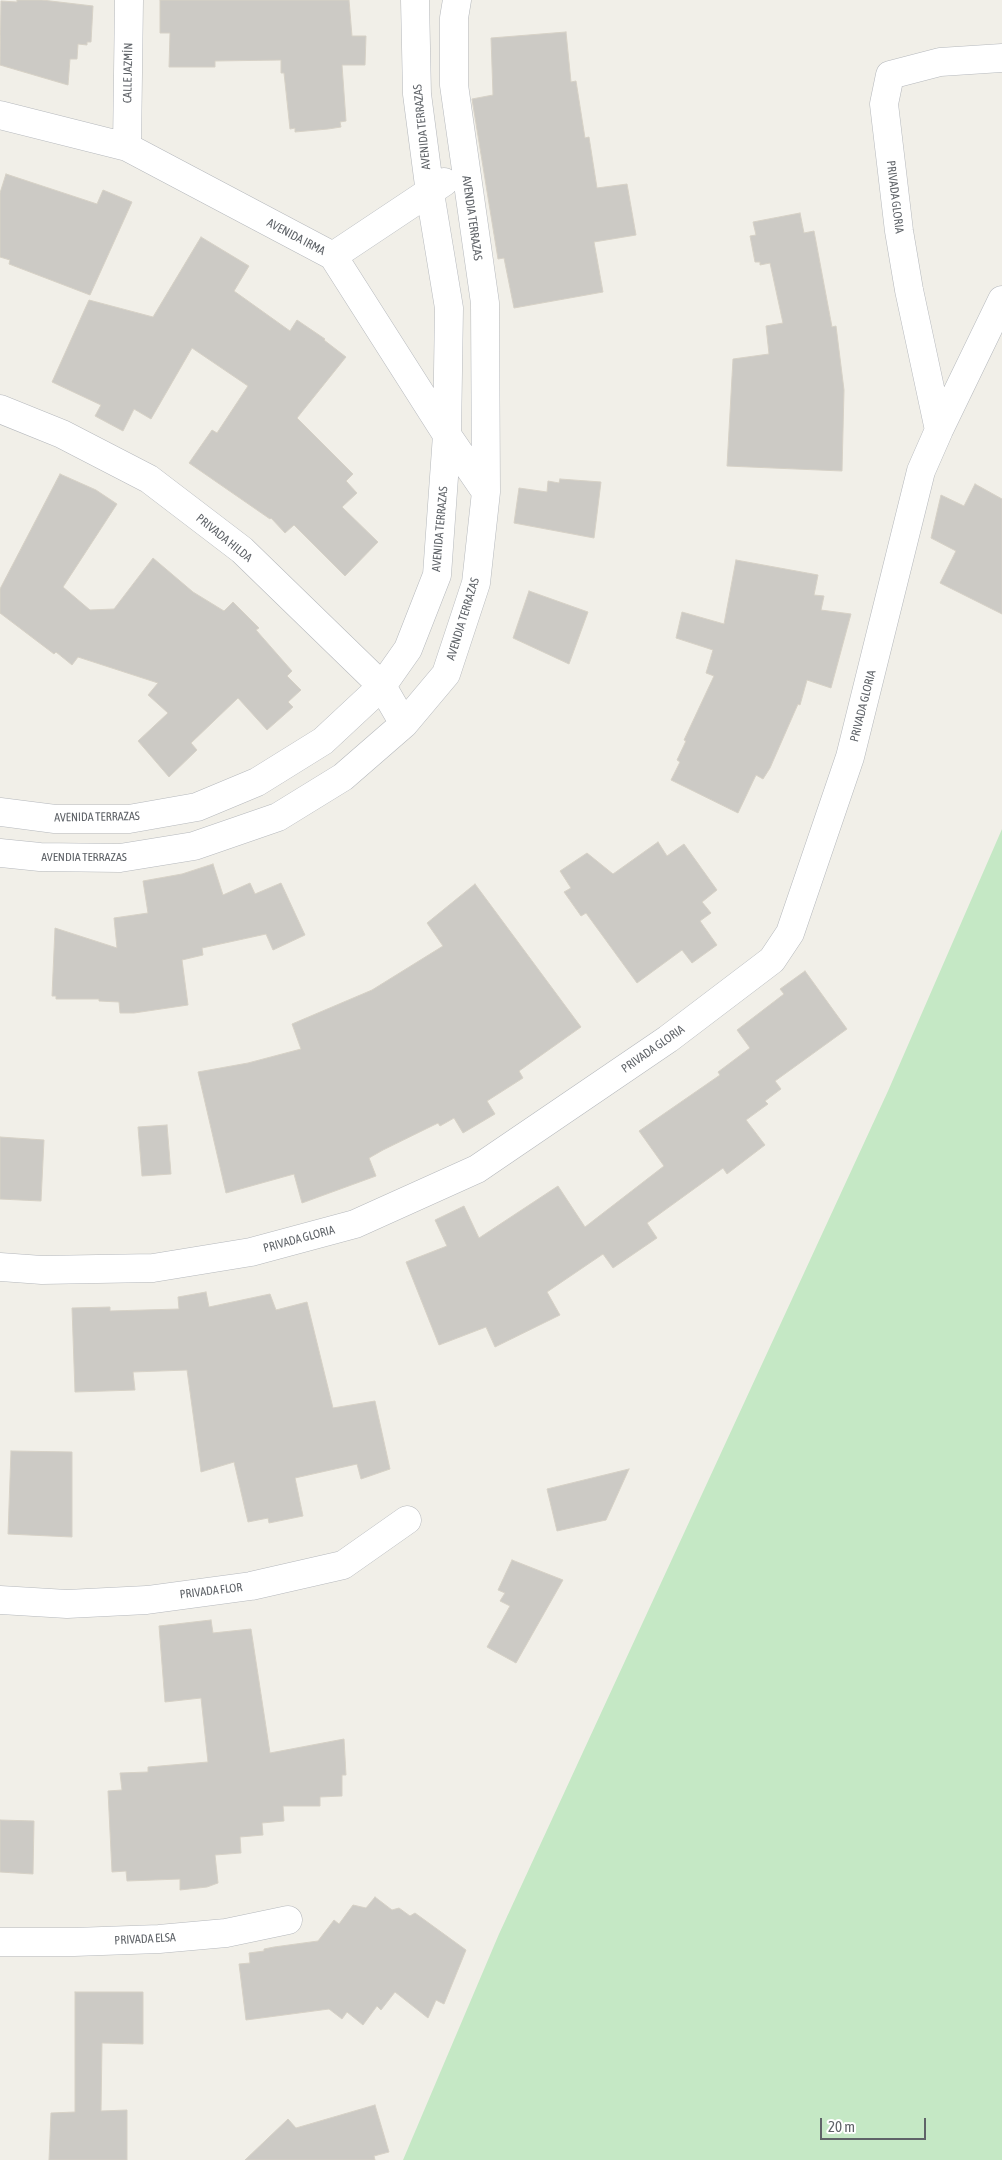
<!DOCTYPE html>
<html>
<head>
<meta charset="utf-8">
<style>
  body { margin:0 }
  #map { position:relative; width:1002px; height:2160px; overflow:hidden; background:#f1efe8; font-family:"Asap Condensed",sans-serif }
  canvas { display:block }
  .scale { position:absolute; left:820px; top:2118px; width:106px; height:22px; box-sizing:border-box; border:2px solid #5f6368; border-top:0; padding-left:6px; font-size:15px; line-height:18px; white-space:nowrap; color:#5f6368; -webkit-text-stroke:4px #fff; paint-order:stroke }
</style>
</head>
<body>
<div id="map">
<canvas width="1002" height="2160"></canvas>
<div class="scale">20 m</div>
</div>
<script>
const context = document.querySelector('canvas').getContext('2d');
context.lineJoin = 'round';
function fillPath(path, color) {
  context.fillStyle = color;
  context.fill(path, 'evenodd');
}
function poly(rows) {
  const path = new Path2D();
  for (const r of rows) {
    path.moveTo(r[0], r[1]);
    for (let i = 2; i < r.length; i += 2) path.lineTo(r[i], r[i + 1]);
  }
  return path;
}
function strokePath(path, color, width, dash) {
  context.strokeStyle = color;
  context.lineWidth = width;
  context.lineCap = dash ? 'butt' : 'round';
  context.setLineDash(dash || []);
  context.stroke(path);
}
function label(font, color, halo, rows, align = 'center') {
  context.font = font + ' "Asap Condensed",sans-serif';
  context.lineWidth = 5;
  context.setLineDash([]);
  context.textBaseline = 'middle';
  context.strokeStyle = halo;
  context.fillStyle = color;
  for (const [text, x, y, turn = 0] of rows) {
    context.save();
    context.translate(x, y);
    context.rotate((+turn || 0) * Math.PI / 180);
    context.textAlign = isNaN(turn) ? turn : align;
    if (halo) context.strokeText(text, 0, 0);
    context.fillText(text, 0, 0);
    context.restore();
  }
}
fillPath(poly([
  [1002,829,1002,2160,403,2160,499,1934,888,1091]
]), '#c5e8c5');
const building = poly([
  [17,0,42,0,93,6,91,42,87,42,87,45,78,44,77,59,70,59,68,85,0,65,1,1,17,2,17,0],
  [160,0,349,0,352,36,366,36,365,65,342,65,346,121,340,122,341,127,328,129,295,132,295,128,290,129,284,73,281,73,281,60,215,61,215,67,169,67,170,33,160,33,160,0],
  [566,32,571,82,576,81,585,138,589,137,597,188,627,184,636,235,594,242,603,292,514,308,504,258,498,259,472,99,493,95,491,38,566,32],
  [6,174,97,204,103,190,132,202,90,295,9,264,10,260,0,257,0,193,6,174],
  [800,213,804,233,814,231,832,327,836,326,844,390,842,471,727,466,733,359,769,354,766,326,783,323,770,263,760,265,760,262,755,262,750,236,756,235,753,222,800,213],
  [201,237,249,266,234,291,290,331,297,320,325,339,324,340,346,357,297,418,353,474,346,481,357,493,342,507,378,542,345,576,294,525,285,533,271,518,270,519,189,463,212,430,217,433,248,386,192,348,151,419,134,409,123,431,95,416,101,405,52,382,89,300,153,317,201,237],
  [60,474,96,490,117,504,63,587,90,610,114,609,153,558,193,592,224,611,233,602,259,628,256,630,292,671,287,676,301,690,288,702,293,707,267,730,238,698,191,743,197,750,169,777,138,741,168,713,148,695,158,683,78,657,72,665,56,652,54,654,0,613,0,589,60,474],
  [560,479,601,482,594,538,514,523,519,488,547,492,548,481,559,483,560,479],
  [975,484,1002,499,1002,614,940,583,956,551,931,538,941,495,964,506,975,484],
  [736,560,818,575,814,595,824,596,821,610,851,614,831,688,807,680,800,705,798,704,770,768,763,779,756,775,738,813,671,780,680,762,677,760,686,741,684,740,714,676,706,673,713,650,676,638,682,612,724,624,736,560],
  [529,591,588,612,569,664,513,638,529,591],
  [658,842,667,856,684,844,717,890,702,902,711,913,700,921,717,945,692,963,682,950,637,983,586,913,581,916,564,892,571,888,560,871,587,853,613,874,658,842],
  [213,864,223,895,250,883,255,894,281,883,305,935,273,950,266,934,202,948,203,955,182,960,188,1005,134,1013,120,1013,119,1002,99,1001,99,999,56,999,56,996,52,996,55,928,117,948,114,918,148,913,143,881,182,874,213,864],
  [475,884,581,1027,519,1071,523,1078,487,1101,495,1114,463,1133,454,1118,440,1126,438,1123,383,1150,369,1158,376,1176,302,1203,294,1174,226,1193,198,1072,248,1063,301,1049,292,1024,372,990,443,946,427,923,475,884],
  [805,971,847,1029,775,1081,781,1089,765,1101,768,1104,746,1120,765,1145,727,1174,723,1168,647,1223,657,1238,613,1268,603,1254,547,1292,560,1315,495,1347,486,1327,439,1345,406,1262,447,1246,435,1220,464,1206,479,1238,558,1186,585,1227,664,1166,639,1131,720,1075,718,1072,750,1048,737,1030,784,994,780,989,805,971],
  [167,1125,171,1174,142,1176,138,1127,167,1125],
  [0,1137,44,1140,41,1201,0,1199,0,1137],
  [206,1292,209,1307,270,1294,276,1310,307,1302,333,1408,375,1401,390,1469,361,1479,357,1464,295,1478,303,1516,269,1523,268,1518,248,1522,234,1462,201,1472,187,1370,133,1372,135,1390,75,1392,72,1308,110,1307,110,1311,179,1309,178,1297,206,1292],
  [11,1451,72,1452,72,1537,8,1534,11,1451],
  [629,1469,606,1520,557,1531,547,1489,629,1469],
  [512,1560,563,1580,516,1663,487,1647,510,1606,500,1601,505,1593,498,1590,512,1560],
  [211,1620,213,1633,251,1629,270,1753,344,1739,346,1775,342,1775,342,1796,320,1797,320,1806,283,1806,284,1821,262,1823,263,1835,240,1837,241,1853,215,1855,218,1883,207,1887,180,1890,180,1879,127,1881,126,1871,112,1872,108,1791,122,1790,120,1773,148,1772,148,1767,208,1762,201,1698,165,1702,159,1626,211,1620],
  [0,1820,34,1821,33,1874,0,1872,0,1820],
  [375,1897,392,1910,399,1908,410,1916,415,1913,466,1950,444,2004,436,2000,428,2018,395,1992,381,2010,377,2006,363,2025,347,2012,342,2019,329,2009,246,2020,239,1964,250,1963,249,1953,264,1951,264,1949,274,1947,318,1941,334,1920,339,1924,353,1905,366,1908,375,1897],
  [75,1992,143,1992,143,2044,102,2043,101,2111,127,2110,127,2160,49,2160,51,2113,75,2112,75,1992],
  [375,2105,389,2152,374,2156,375,2160,245,2160,288,2119,296,2128,375,2105]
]);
fillPath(building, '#cccac5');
strokePath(building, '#d6d1c6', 1);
const minor = poly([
  [0,115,127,147,333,256,447,435,486,492],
  [127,147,129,0],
  [333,256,444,182],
  [0,409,62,434,149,479,242,550,382,686,404,724],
  [939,430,909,290,899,231,884,104,890,75,940,62,1002,58],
  [0,812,55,819,129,819,197,807,257,782,323,741,382,686,408,649,437,575,447,435,449,308,430,193,417,94,415,0],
  [0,853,40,857,120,858,194,846,278,817,343,777,404,724,446,674,476,583,486,492,485,303,454,85,454,18,457,0],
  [0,1267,42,1270,153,1268,251,1252,355,1224,477,1169,668,1039,772,960,790,933,850,757,921,471,939,430,1002,300],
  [0,1600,67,1604,147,1600,251,1586,343,1565,407,1520],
  [0,1942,74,1942,159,1939,226,1933,288,1920]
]);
strokePath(minor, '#b5b8bc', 29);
strokePath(minor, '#fff', 28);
label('12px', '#5f6368', '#fff', [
  ["CALLE JAZMÍN",128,73,-89],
  ["AVENIDA TERRAZAS",422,127,-96],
  ["PRIVADA GLORIA",895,197,83],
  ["AVENDIA TERRAZAS",472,218,82],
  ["AVENIDA IRMA",296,237,28],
  ["AVENIDA TERRAZAS",440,529,-85],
  ["PRIVADA HILDA",224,538,39],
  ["AVENDIA TERRAZAS",463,619,-73],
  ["PRIVADA GLORIA",863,706,-76],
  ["AVENIDA TERRAZAS",97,817,-1],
  ["AVENDIA TERRAZAS",84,857],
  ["PRIVADA GLORIA",653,1049,-35],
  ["PRIVADA GLORIA",299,1239,-15],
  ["PRIVADA FLOR",211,1591,-7],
  ["PRIVADA ELSA",145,1939,-3]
]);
</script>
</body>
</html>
